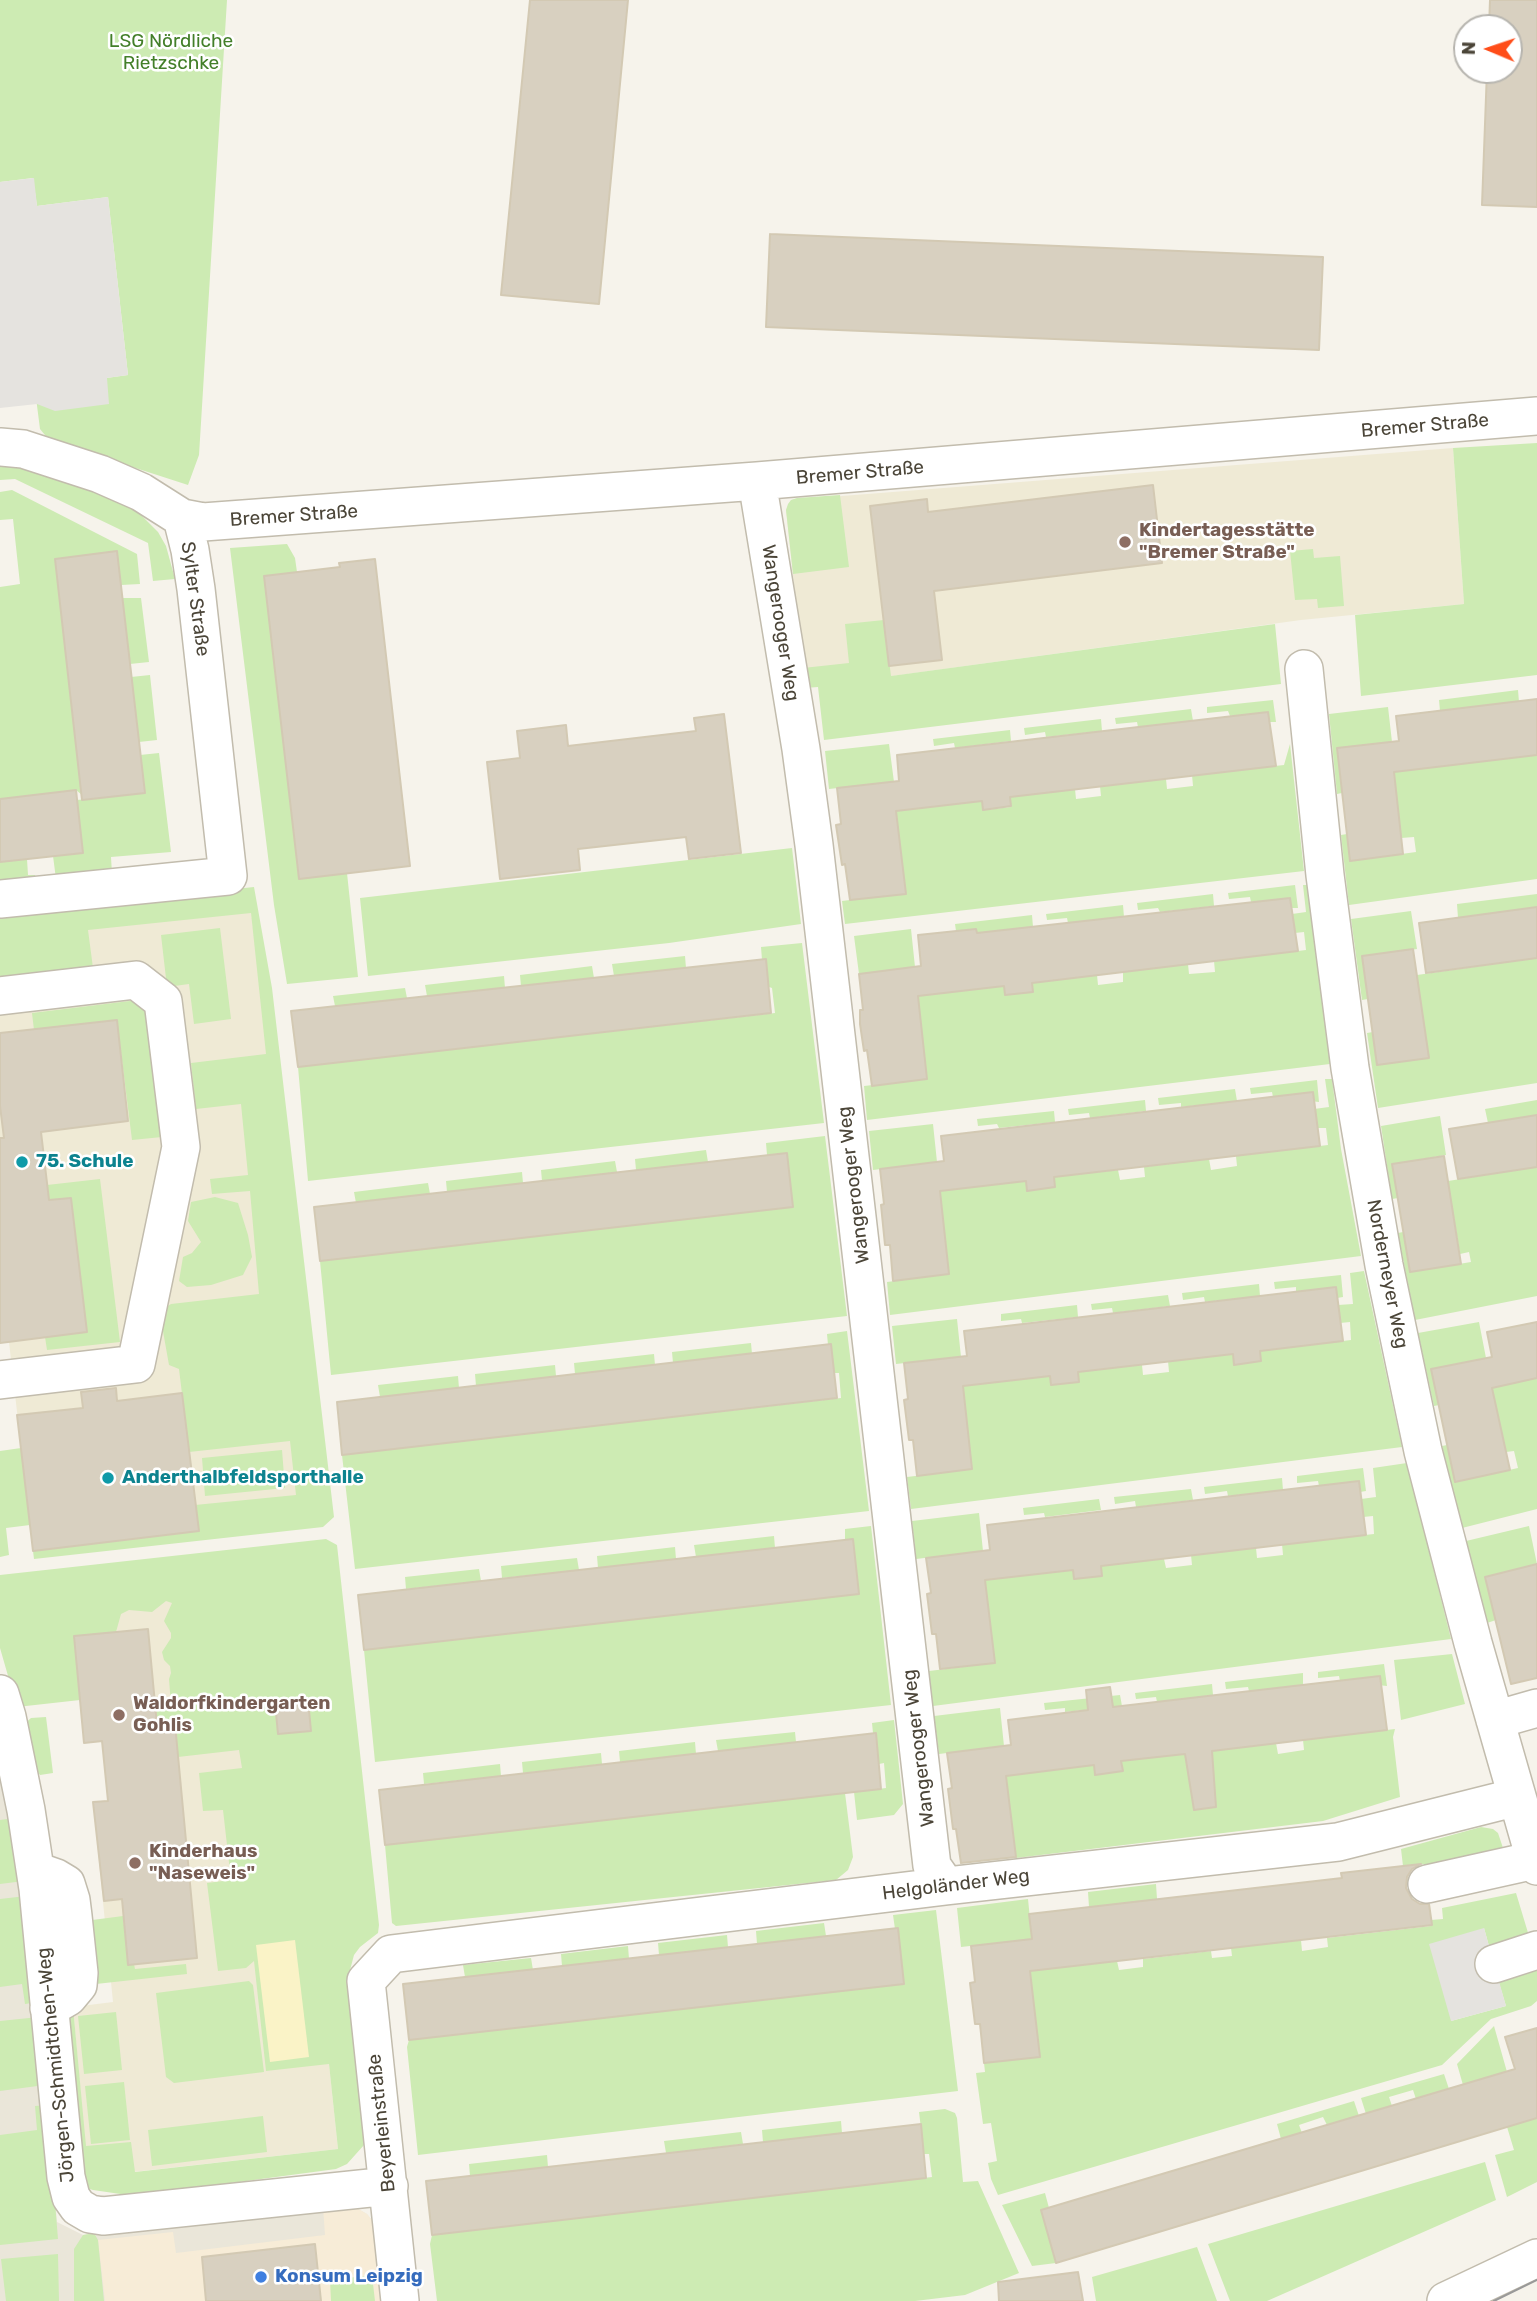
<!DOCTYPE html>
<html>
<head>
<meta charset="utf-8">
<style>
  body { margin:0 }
  #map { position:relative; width:1537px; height:2301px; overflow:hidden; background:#f6f3eb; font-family:Rubik,sans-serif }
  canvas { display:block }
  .north { position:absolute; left:1453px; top:14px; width:70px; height:70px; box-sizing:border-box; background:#fff; border:2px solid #b7b5af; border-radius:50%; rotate:272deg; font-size:19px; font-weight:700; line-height:28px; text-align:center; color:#4b4538 }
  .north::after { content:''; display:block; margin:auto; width:24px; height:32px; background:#ff4d19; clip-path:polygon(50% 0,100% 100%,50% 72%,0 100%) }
</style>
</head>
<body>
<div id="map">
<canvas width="1537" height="2301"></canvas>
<div class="north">N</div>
</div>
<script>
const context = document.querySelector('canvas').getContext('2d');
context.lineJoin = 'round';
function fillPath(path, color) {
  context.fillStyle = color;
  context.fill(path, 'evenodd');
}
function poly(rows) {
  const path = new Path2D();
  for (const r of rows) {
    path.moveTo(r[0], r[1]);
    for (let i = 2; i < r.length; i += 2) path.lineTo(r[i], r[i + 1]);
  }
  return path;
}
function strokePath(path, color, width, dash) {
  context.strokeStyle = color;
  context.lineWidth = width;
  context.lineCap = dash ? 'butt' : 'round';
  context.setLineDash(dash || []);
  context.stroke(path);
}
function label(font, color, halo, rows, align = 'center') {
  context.font = font + ' Rubik,sans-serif';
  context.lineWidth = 5;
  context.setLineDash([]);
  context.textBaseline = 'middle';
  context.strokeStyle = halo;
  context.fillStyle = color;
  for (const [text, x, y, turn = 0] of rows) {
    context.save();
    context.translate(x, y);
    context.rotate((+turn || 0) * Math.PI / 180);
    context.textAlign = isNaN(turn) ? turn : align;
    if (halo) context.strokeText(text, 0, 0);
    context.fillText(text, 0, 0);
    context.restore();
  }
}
fillPath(poly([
  [0,1741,38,2002,57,2222,83,2235,340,2205,355,2207,367,2214,376,2225,386,2301,0,2301]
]), '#eae6d9');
fillPath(poly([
  [323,2207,355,2207,367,2214,376,2225,386,2301,105,2301,98,2240,173,2232,176,2253,325,2235]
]), '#f7ecd7');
fillPath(poly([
  [1453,448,1464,604,1301,620,805,688,786,510,791,500],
  [249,893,322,1518,33,1551,9,1342,0,1342,0,919],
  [326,1546,329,2063,338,2149,88,2177,73,2007,113,2002,93,1802,108,1800,102,1742,84,1743,74,1637,35,1579]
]), '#efead5');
fillPath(poly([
  [0,0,227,0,199,455,188,485,49,440,40,429,35,390,106,382,106,378,128,375,108,197,37,206,33,178,0,182],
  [1537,443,1537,675,1361,696,1355,615,1464,604,1453,448],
  [0,461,37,468,131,505,158,532,166,546,175,579,153,581,148,543,15,479,0,480],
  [12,490,137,554,140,584,121,585,116,551,55,559,82,795,76,790,0,799,0,587,20,584,13,519,0,520,0,492],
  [840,495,849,567,793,574,786,510,788,504,791,500,797,498],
  [287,544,295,558,297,572,264,577,299,879,347,873,358,977,287,984,274,905,230,548],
  [1313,549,1314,558,1340,556,1344,606,1318,608,1317,599,1295,600,1290,551],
  [122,598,141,598,149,662,130,664],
  [884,620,891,676,1275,624,1281,684,824,740,818,687,805,688,803,668,849,663,845,624],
  [150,675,157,740,139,742,131,677],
  [1518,690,1519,702,1440,711,1439,700],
  [1273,700,1276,722,1270,722,1268,712,1230,716,1228,711,1207,713,1207,707],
  [1388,707,1392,742,1342,793,1337,794,1329,714],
  [1191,709,1193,721,1138,727,1137,722,1116,724,1115,718],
  [1101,719,1102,731,1046,737,1045,732,1025,735,1024,728],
  [1010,730,1011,741,955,748,954,743,934,746,933,739],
  [889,744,894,782,829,789,825,751],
  [1290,744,1304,871,845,924,842,901,905,893,896,811,982,801,984,810,1011,807,1010,797,1075,789,1076,799,1101,796,1100,786,1166,779,1167,789,1193,786,1192,775,1284,765],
  [159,753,171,852,111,857,112,874,56,879,53,856,83,852,77,800,144,793,140,755],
  [1537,755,1537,879,1349,905,1341,835,1347,834,1350,861,1416,852,1414,837,1401,838,1394,772],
  [792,848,801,924,669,943,368,976,360,898],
  [27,859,28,875,35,875,37,881,0,886,0,862],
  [1295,885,1298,908,1292,908,1290,898,1251,902,1250,897,1229,899,1228,893],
  [1303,885,1307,885,1330,1064,867,1120,864,1086,927,1079,918,996,1004,986,1006,995,1033,992,1032,983,1097,975,1098,985,1123,982,1123,971,1188,964,1189,974,1215,972,1214,961,1306,950,1304,932,1295,933,1292,914,1306,912],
  [254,887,272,988,334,1517,323,1527,34,1559,33,1551,198,1531,195,1505,296,1495,290,1441,189,1452,179,1369,169,1365,161,1320,165,1308,171,1304,259,1294,250,1191,212,1194,210,1179,248,1175,241,1104,196,1109,191,1063,266,1054,251,913,88,930,93,968,0,986,0,914],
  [1213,894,1214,906,1160,912,1158,908,1138,910,1137,903],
  [1537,894,1537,907,1458,918,1457,904],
  [1123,905,1124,917,1068,923,1067,918,1047,920,1046,914],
  [1411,911,1417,949,1362,956,1368,999,1362,1000,1351,919],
  [1032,915,1033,927,977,933,976,929,956,931,955,924],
  [220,928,231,1019,194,1024,189,984,167,987,161,935],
  [911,929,915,967,859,974,854,936],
  [802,943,824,1123,308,1181,298,1067,775,1013,772,988,769,987,766,960,762,960,761,947],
  [685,956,686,968,614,976,612,964],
  [1537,958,1537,1083,1378,1108,1367,1033,1373,1032,1428,1057,1417,975],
  [592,966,594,978,521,986,520,975],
  [504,976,505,988,427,996,425,985],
  [405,988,407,998,335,1006,333,996],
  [146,999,162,1137,132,1140,117,1020,34,1030,32,1013],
  [1325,1079,1332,1079,1341,1149,1361,1256,890,1315,887,1282,949,1274,940,1191,1026,1181,1028,1190,1055,1187,1054,1177,1118,1170,1120,1180,1145,1177,1144,1167,1209,1159,1211,1170,1237,1166,1236,1156,1328,1145,1326,1128,1317,1128,1314,1109,1329,1107],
  [1317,1080,1319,1102,1273,1097,1272,1092,1251,1094,1250,1088],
  [1235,1089,1237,1101,1181,1107,1181,1103,1159,1105,1158,1098],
  [1145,1100,1146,1111,1090,1118,1089,1113,1069,1115,1068,1109],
  [1537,1100,1537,1115,1488,1123,1485,1109],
  [1054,1111,1055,1122,999,1128,997,1124,978,1126,977,1119],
  [1440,1116,1446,1155,1392,1164,1398,1198,1392,1199,1381,1126],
  [933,1124,937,1162,873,1170,869,1131],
  [825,1136,847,1316,331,1375,320,1261,793,1207,787,1153,767,1155,766,1143],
  [706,1150,708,1162,636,1170,635,1159],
  [615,1161,617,1172,542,1181,541,1170],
  [1537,1167,1537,1296,1415,1320,1398,1233,1403,1232,1410,1272,1471,1262,1469,1252,1460,1254,1448,1181],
  [522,1172,523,1183,447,1192,446,1181],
  [100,1179,120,1342,47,1350,45,1337,87,1332,71,1198,49,1200,47,1185],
  [428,1183,430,1194,356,1203,354,1192],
  [215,1197,238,1203,248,1235,252,1257,243,1275,211,1285,187,1287,179,1281,183,1257,192,1253,201,1242,188,1221,191,1202],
  [1364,1271,1402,1447,911,1509,907,1477,972,1469,963,1386,1050,1376,1051,1385,1078,1382,1078,1372,1142,1365,1143,1375,1169,1372,1168,1361,1233,1354,1235,1364,1261,1361,1260,1351,1351,1340,1350,1322,1340,1323,1338,1305,1353,1304,1350,1273],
  [1341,1275,1343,1297,1337,1298,1296,1292,1296,1287,1275,1289,1274,1282],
  [1259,1284,1260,1296,1205,1302,1204,1297,1183,1300,1182,1293],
  [1168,1295,1170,1306,1113,1313,1112,1308,1092,1310,1091,1304],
  [1077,1305,1078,1317,1022,1323,1021,1319,1001,1321,1001,1314],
  [957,1319,961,1357,896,1364,892,1326],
  [1479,1322,1486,1358,1431,1369,1439,1405,1434,1406,1418,1333],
  [847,1331,869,1511,355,1569,342,1455,841,1398,839,1373,834,1373,831,1345,828,1345,827,1334],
  [751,1343,752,1354,673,1363,672,1352],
  [654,1354,655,1365,575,1374,574,1363],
  [555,1365,556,1376,476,1386,475,1374],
  [458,1376,459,1388,380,1397,378,1385],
  [1537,1378,1537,1509,1462,1528,1442,1446,1447,1445,1455,1482,1518,1468,1514,1451,1506,1452,1492,1388],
  [21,1448,30,1525,6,1528,9,1555,0,1557,0,1451],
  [282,1450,285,1488,205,1496,202,1458],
  [1407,1463,1451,1639,933,1706,929,1671,995,1663,985,1580,1073,1570,1074,1579,1101,1566,1164,1559,1166,1568,1192,1565,1191,1555,1256,1548,1257,1558,1283,1555,1282,1544,1374,1534,1373,1516,1363,1517,1361,1499,1376,1497,1373,1468],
  [1363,1468,1366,1491,1360,1492,1358,1481,1319,1486,1318,1481,1297,1483,1297,1476],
  [1282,1478,1283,1490,1228,1496,1227,1491,1205,1494,1204,1487],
  [1191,1489,1193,1500,1136,1507,1135,1501,1115,1504,1114,1497],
  [1099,1499,1101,1510,1045,1517,1044,1513,1024,1515,1023,1508],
  [979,1513,983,1551,916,1559,912,1521],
  [871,1526,891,1705,375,1762,364,1650,859,1594,853,1540,845,1540,845,1529],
  [1529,1526,1537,1564,1496,1620,1487,1623,1466,1541],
  [774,1536,775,1548,696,1557,694,1545],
  [326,1539,337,1545,379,1925,378,1933,360,1947,354,1955,349,1974,367,2133,364,2145,347,2164,336,2169,134,2196,93,2190,80,2186,60,2008,73,2007,86,2146,131,2142,135,2172,338,2149,329,2064,266,2071,254,1961,246,1968,218,1971,207,1883,231,1880,223,1810,203,1811,199,1773,242,1768,239,1750,178,1757,175,1724,157,1725,156,1707,171,1705,169,1679,171,1673,170,1666,164,1660,162,1652,171,1638,171,1633,164,1621,172,1603,166,1601,152,1612,129,1610,121,1614,116,1632,74,1637,80,1700,17,1707,0,1648,0,1575],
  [675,1547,676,1559,598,1568,597,1556],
  [577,1558,579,1570,502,1578,501,1566],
  [479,1569,481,1581,406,1589,405,1577],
  [1452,1654,1465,1704,1401,1720,1394,1660],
  [1384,1664,1387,1686,1340,1681,1339,1676,1318,1678,1318,1672],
  [1303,1673,1303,1685,1249,1691,1248,1687,1226,1689,1225,1682],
  [1212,1684,1213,1695,1157,1702,1156,1697,1136,1699,1135,1693],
  [1120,1695,1122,1706,1065,1712,1065,1708,1045,1710,1044,1703],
  [1000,1708,1004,1746,939,1754,934,1716],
  [46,1717,53,1773,40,1775,29,1762,22,1726,31,1718],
  [894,1720,903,1804,894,1815,857,1820,854,1792,886,1788,884,1763,879,1764,876,1734,873,1733,872,1723],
  [1395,1729,1393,1737,1400,1797,1323,1821,1016,1858,1006,1776,1094,1765,1095,1774,1123,1770,1121,1761,1276,1743,1278,1754,1304,1750,1303,1740],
  [795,1732,796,1742,718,1751,716,1740],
  [695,1742,696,1754,620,1762,619,1751],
  [601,1753,602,1764,523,1773,522,1762],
  [500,1764,501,1776,424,1784,423,1773],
  [845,1793,853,1857,848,1870,836,1880,396,1926,392,1923,385,1845],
  [15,1818,24,1881,0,1884,0,1820],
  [1481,1827,1493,1829,1498,1833,1506,1857,1426,1873,1424,1864,1403,1866,1401,1849],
  [1156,1884,1157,1899,1089,1907,1088,1892],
  [1516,1893,1529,1936,1490,1950,1484,1928,1451,2021,1506,2006,1498,1980,1537,1969,1537,2001,1531,2006,1491,2019,1442,2065,998,2195,991,2179,988,2163,997,2161,991,2123,983,2124,976,2073,985,2072,984,2063,1040,2056,1030,1971,1117,1961,1119,1970,1143,1967,1143,1959,1211,1951,1212,1958,1232,1956,1231,1948,1301,1940,1302,1951,1328,1947,1327,1938,1431,1926,1431,1920,1443,1919,1442,1908],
  [26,1896,38,2002,25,2004,22,1984,0,1987,0,1899],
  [1028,1899,1032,1939,961,1947,957,1908],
  [936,1910,958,2091,418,2155,407,2047,409,2040,904,1984,898,1929,895,1929,893,1915],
  [123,1916,128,1964,134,1964,135,1969,186,1964,187,1974,96,1984,77,1922],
  [824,1923,826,1936,757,1944,756,1931],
  [727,1935,728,1947,659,1955,658,1943],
  [628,1946,629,1959,562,1966,561,1954],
  [531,1958,533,1970,465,1977,463,1965],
  [249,1981,253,1985,264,2072,174,2083,166,2077,156,1993],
  [116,2012,122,2070,84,2074,78,2016],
  [39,2017,45,2085,0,2091,0,2021],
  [1494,2026,1507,2072,1463,2085,1457,2064],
  [1444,2074,1449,2089,1416,2099,1413,2090,1389,2097,1392,2106,1366,2114,1361,2098],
  [124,2082,130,2140,91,2144,85,2086],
  [1354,2101,1359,2116,1327,2125,1323,2117,1299,2125,1302,2133,1281,2139,1277,2124],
  [47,2105,58,2239,0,2245,0,2135,37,2130,35,2106],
  [945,2109,955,2113,957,2118,963,2182,978,2181,1019,2273,965,2295,915,2301,437,2301,430,2244,432,2235,932,2177,929,2154,924,2154,919,2112],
  [263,2116,267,2152,152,2166,148,2130],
  [1537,2118,1537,2182,1507,2197,1495,2155,1514,2150,1507,2127],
  [841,2121,842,2133,763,2142,762,2130],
  [741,2132,743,2144,666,2153,664,2141],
  [547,2155,548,2167,470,2176,469,2164],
  [1485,2162,1496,2200,1267,2301,1230,2301,1208,2244],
  [1045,2193,1049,2208,1042,2211,1056,2263,1032,2266,1002,2205],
  [94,2233,98,2240,104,2301,74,2301,74,2249,83,2235],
  [1197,2247,1217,2301,1096,2301,1092,2277],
  [58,2254,59,2301,6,2301,1,2259],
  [365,2276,373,2284,375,2301,331,2301,330,2280]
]), '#cdebb3');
fillPath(poly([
  [295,1940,309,2057,270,2062,256,1945]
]), '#faf3c7');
fillPath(poly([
  [34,178,37,206,108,197,128,375,107,378,109,404,55,411,37,404,0,408,0,182],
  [1484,1928,1506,2006,1451,2021,1429,1944]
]), '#e5e3df');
const building = poly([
  [530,0,628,0,599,304,501,295,530,0],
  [1490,0,1537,0,1537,207,1482,205,1487,70,1509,70,1509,28,1489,28,1490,0],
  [770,234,1323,257,1319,350,766,327,770,234],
  [1153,485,1162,563,934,591,942,660,889,666,870,506,927,499,928,512,1153,485],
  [117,551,145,793,82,800,55,559,117,551],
  [375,559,410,866,299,879,264,576,340,567,339,563,375,559],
  [1537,699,1537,755,1394,772,1403,854,1350,861,1337,748,1399,741,1396,716,1537,699],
  [1268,712,1276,766,1010,797,1011,806,983,810,982,801,896,811,906,894,850,900,845,864,842,865,836,825,841,824,837,788,899,781,897,755,1268,712],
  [724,714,741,853,689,859,686,837,578,849,580,870,500,879,487,762,520,758,517,731,566,725,568,746,696,731,694,718,724,714],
  [76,790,83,853,0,862,0,799,76,790],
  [1290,898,1298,951,1032,983,1033,992,1005,995,1004,986,918,996,927,1079,872,1086,867,1050,864,1051,860,1024,860,1010,863,1010,859,974,921,966,918,935,976,929,977,933,1290,898],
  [1537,907,1537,958,1426,973,1419,923,1537,907],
  [1413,949,1429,1058,1377,1065,1362,956,1413,949],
  [766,959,771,1013,298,1067,291,1011,766,959],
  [117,1020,128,1121,41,1132,49,1200,71,1198,87,1332,0,1343,0,1138,4,1138,0,1106,0,1033,117,1020],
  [1313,1092,1320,1146,1054,1177,1055,1187,1027,1191,1026,1181,940,1191,949,1274,893,1281,890,1245,885,1245,881,1205,884,1204,880,1169,944,1161,941,1136,1313,1092],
  [1537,1115,1537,1167,1458,1179,1449,1129,1537,1115],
  [787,1153,793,1207,320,1261,314,1207,787,1153],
  [1444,1156,1461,1264,1410,1272,1392,1164,1444,1156],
  [1336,1287,1343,1341,1260,1351,1261,1361,1234,1365,1233,1354,1078,1372,1079,1382,1051,1385,1050,1376,963,1386,972,1469,917,1476,913,1440,909,1440,904,1400,908,1399,904,1363,967,1356,964,1331,1336,1287],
  [1537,1322,1537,1378,1492,1388,1510,1470,1455,1482,1431,1369,1492,1357,1487,1332,1537,1322],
  [831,1344,837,1398,342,1455,337,1402,831,1344],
  [116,1388,117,1401,182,1393,199,1531,33,1551,17,1415,83,1408,81,1392,116,1388],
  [1359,1481,1366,1535,1101,1566,1102,1576,1074,1579,1073,1570,985,1580,995,1663,940,1669,936,1634,932,1634,927,1594,931,1593,926,1558,990,1550,987,1525,1359,1481],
  [853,1539,859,1594,364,1650,358,1595,853,1539],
  [1537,1564,1537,1678,1511,1684,1485,1577,1537,1564],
  [148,1629,157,1725,175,1724,197,1958,128,1965,122,1899,104,1901,93,1802,108,1801,102,1741,84,1743,74,1636,148,1629],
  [1380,1676,1387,1730,1212,1751,1216,1807,1194,1810,1185,1754,1121,1761,1123,1771,1095,1775,1094,1765,1006,1776,1016,1857,961,1863,956,1829,953,1829,948,1789,952,1788,947,1753,1011,1745,1008,1720,1088,1710,1086,1690,1110,1687,1113,1707,1380,1676],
  [308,1700,311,1731,278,1734,275,1703,308,1700],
  [876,1733,881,1789,385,1845,379,1790,876,1733],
  [1421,1864,1412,1869,1407,1877,1406,1888,1412,1899,1420,1904,1429,1904,1432,1925,1030,1971,1040,2057,984,2063,980,2024,975,2024,970,1983,975,1982,971,1946,1032,1939,1029,1914,1342,1878,1341,1873,1421,1864],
  [898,1928,904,1984,409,2040,403,1984,898,1928],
  [1537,2028,1537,2118,1056,2263,1041,2210,1515,2069,1505,2037,1537,2028],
  [921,2124,926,2178,432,2235,426,2181,921,2124],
  [315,2244,321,2301,206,2301,202,2257,315,2244],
  [1078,2272,1083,2301,999,2301,998,2282,1078,2272]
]);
fillPath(building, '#d8d0c0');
strokePath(building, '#d3c9b3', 2);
const minor = poly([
  [0,447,23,449,100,474,141,492,182,518,203,522,757,481,1537,416],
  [757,481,801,749,814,845,932,1866,946,1886],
  [1304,669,1325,875,1350,1068,1384,1265,1423,1451,1473,1643,1537,1866],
  [0,899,228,876,196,589,190,550,182,518],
  [0,996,136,980,163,1001,181,1147,136,1364,0,1380],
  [0,1694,7,1717,26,1810,38,1889,66,2177,71,2197,78,2207,90,2214,103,2216,389,2186],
  [1495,1720,1537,1708],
  [36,1871,56,1878,66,1884,71,1900,73,1916,79,1973,78,1985,68,1997,49,2008],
  [1427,1884,1535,1860],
  [1494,1964,1537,1950],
  [400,2301,366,1981,391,1954,946,1886,1338,1842,1517,1797],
  [1446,2301,1537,2258]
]);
strokePath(minor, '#c2bcad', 40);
strokePath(minor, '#fff', 37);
strokePath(poly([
  [1494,2301,1537,2280]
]), '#999', 2);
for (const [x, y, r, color] of [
  [1125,542,7,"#8d6e63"],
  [22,1162,7,"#0f9aa8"],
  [108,1478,7,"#0f9aa8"],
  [119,1715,7,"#8d6e63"],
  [135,1863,7,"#8d6e63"],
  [261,2277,7,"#3f7fe0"]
]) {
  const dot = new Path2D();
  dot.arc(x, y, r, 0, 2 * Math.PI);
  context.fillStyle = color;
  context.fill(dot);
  strokePath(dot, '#fff', 2.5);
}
label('19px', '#437f29', '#fff', [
  ["LSG Nördliche",171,42],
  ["Rietzschke",171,64]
]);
label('19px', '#4b4538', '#fff', [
  ["Bremer Straße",1425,426,-5],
  ["Bremer Straße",860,473,-5],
  ["Bremer Straße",294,516,-4],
  ["Sylter Straße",195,599,82],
  ["Wangerooger Weg",780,623,81],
  ["Wangerooger Weg",854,1185,-97],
  ["Norderneyer Weg",1387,1274,79],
  ["Wangerooger Weg",919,1748,-97],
  ["Helgoländer Weg",956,1885,-7],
  ["Jörgen-Schmidtchen-Weg",56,2065,-96],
  ["Beyerleinstraße",382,2123,-96]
]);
label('bold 19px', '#785e54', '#fff', [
  ["Kindertagesstätte",1139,531],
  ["\"Bremer Straße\"",1139,553],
  ["Waldorfkindergarten",133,1704],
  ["Gohlis",133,1726],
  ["Kinderhaus",149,1852],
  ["\"Naseweis\"",149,1874]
], 'left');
label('bold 19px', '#0d838f', '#fff', [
  ["75. Schule",36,1162],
  ["Anderthalbfeldsporthalle",122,1478]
], 'left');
label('bold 19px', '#366cbe', '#fff', [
  ["Konsum Leipzig",275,2277]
], 'left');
</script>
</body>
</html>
